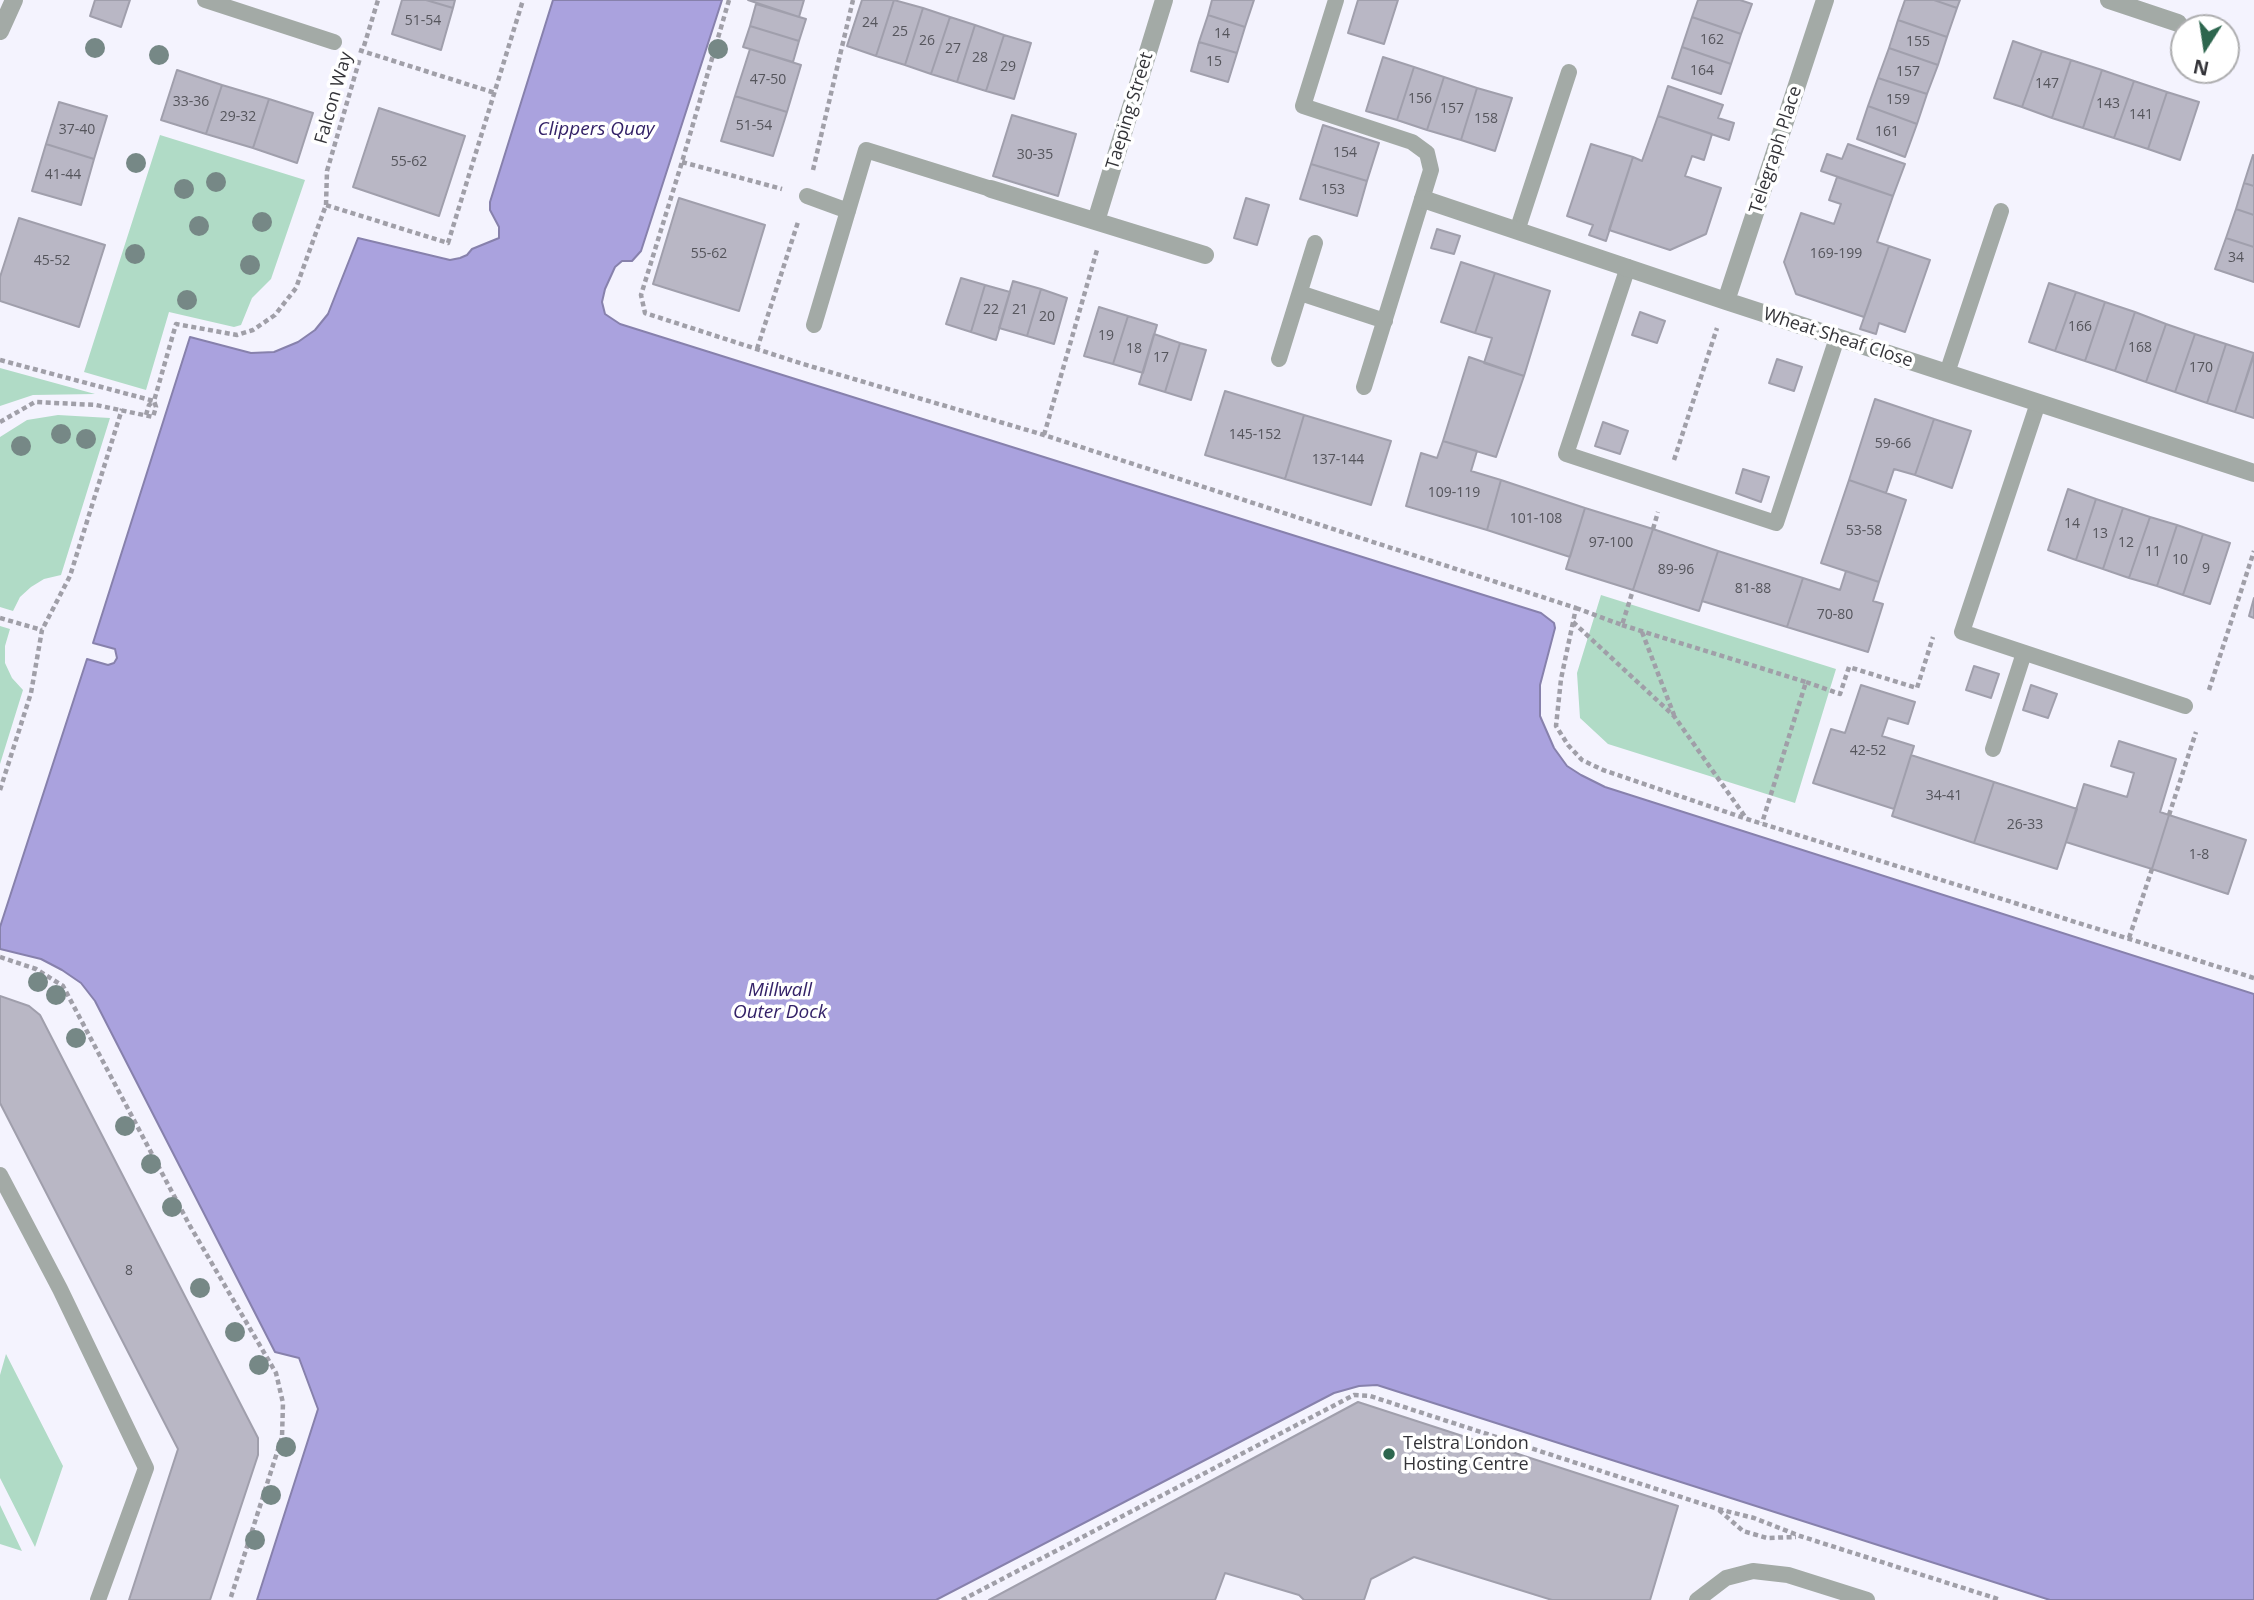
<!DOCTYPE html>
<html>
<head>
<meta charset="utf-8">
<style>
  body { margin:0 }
  #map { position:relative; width:2254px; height:1600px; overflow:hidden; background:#f4f3fe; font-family:"Open Sans",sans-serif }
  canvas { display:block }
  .north { position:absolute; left:2170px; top:14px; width:70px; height:70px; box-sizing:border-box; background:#fff; border:2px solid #aeaeb0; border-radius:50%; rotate:192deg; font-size:19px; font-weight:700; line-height:28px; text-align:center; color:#343439 }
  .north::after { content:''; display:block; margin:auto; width:24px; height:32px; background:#2d664e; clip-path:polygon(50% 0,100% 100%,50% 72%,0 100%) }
</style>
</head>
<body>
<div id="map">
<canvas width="2254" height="1600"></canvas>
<div class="north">N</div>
</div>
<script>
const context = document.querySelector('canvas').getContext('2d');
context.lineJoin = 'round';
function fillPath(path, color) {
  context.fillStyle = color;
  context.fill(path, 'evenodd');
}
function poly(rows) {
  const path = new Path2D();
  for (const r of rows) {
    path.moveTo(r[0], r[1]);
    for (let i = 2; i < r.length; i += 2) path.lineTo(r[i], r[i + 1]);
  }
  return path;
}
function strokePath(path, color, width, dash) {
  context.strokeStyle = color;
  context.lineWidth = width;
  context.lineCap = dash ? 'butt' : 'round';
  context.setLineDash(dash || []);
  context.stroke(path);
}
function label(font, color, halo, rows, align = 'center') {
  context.font = font + ' "Open Sans",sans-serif';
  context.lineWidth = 7;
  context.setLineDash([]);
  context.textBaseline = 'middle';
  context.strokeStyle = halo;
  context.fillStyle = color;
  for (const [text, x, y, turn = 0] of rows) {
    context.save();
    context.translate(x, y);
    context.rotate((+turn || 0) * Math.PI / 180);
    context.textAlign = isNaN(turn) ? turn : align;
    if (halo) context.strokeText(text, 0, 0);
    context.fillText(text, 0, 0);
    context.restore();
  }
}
fillPath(poly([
  [160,135,305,180,271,279,252,298,241,325,234,327,169,312,146,390,84,372],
  [0,368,95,394,33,395,0,406],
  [58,415,110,418,61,575,44,579,31,587,20,597,13,611,0,607,0,437,27,420],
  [1601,595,1836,669,1795,803,1608,744,1580,718,1577,673],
  [0,626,10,629,5,646,5,663,12,678,23,690,0,764],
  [6,1354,63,1466,35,1547,0,1478,0,1375],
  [0,1505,22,1551,0,1544]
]), '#b0dbc6');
const water = poly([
  [553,0,722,0,641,251,632,261,622,261,615,267,605,289,602,302,605,314,620,324,1541,613,1554,623,1555,628,1540,685,1540,716,1554,748,1567,766,1581,775,1605,787,2254,994,2254,1600,2050,1600,1377,1385,1359,1386,1334,1393,936,1600,257,1600,318,1409,299,1358,275,1352,95,1001,81,983,62,970,41,959,0,949,0,927,87,659,108,665,114,663,117,658,115,649,93,643,190,337,251,353,274,352,298,342,315,330,328,314,358,238,450,260,460,258,467,255,472,249,499,238,499,227,490,210,490,202,553,0]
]);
fillPath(water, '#aaa2de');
strokePath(water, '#8781ac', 2);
const building = poly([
  [95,0,130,0,121,27,90,16,95,0],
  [402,0,426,0,453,8,441,50,392,34,402,0],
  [426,0,455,0,453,8,426,0],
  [748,0,804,0,799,17,748,0],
  [862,0,894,0,876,56,847,46,862,0],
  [894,0,923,8,905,65,876,56,894,0],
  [1212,0,1254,0,1245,27,1208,15,1212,0],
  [1358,0,1398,0,1384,44,1348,33,1358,0],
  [1698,0,1740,0,1752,4,1741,34,1692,17,1698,0],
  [1905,0,1934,0,1957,8,1947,37,1898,20,1905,0],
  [1934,0,1960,0,1957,8,1934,0],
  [756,4,806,19,799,41,750,26,756,4],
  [923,8,950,17,931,74,905,65,923,8],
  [1208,15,1245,27,1237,53,1199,42,1208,15],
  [950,17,975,25,957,82,931,74,950,17],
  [1692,17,1741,34,1731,64,1682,47,1692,17],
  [1898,20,1947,37,1938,65,1889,48,1898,20],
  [975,25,1004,35,986,91,957,82,975,25],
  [750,26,799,41,793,62,743,47,750,26],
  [1004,35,1031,43,1014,99,986,91,1004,35],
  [2013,41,2042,51,2022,107,1994,98,2013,41],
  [1199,42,1237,53,1228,82,1191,71,1199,42],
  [1682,47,1731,64,1721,94,1672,78,1682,47],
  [1889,48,1938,65,1927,94,1878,78,1889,48],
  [750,49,801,65,787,112,735,96,750,49],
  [2042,51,2071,60,2052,118,2022,107,2042,51],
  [1383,57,1414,67,1397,120,1366,111,1383,57],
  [2071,60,2102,70,2083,128,2052,118,2071,60],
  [1414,67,1444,77,1427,130,1397,120,1414,67],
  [177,70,222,85,206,134,161,120,177,70],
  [2102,70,2134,81,2114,138,2083,128,2102,70],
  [1444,77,1477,88,1461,140,1427,130,1444,77],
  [1878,78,1927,94,1917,124,1868,106,1878,78],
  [2134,81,2167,92,2148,149,2114,138,2134,81],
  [222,85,269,99,253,148,206,134,222,85],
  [1668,86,1723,105,1718,118,1734,123,1729,140,1658,116,1668,86],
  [1477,88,1512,98,1495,151,1461,140,1477,88],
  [2167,92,2199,102,2180,160,2148,149,2167,92],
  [735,96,787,112,773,156,721,141,735,96],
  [269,99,313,113,297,163,253,148,269,99],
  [59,102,107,116,94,159,46,144,59,102],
  [1868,106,1917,124,1905,157,1857,139,1868,106],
  [379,108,465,136,439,216,353,187,379,108],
  [1012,115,1076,134,1058,196,993,176,1012,115],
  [1658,116,1712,134,1704,160,1692,156,1685,176,1721,188,1706,234,1670,250,1609,230,1633,157,1642,161,1658,116],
  [1323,125,1379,143,1367,181,1311,164,1323,125],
  [46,144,94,159,81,205,32,191,46,144],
  [1591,144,1633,157,1606,241,1589,235,1593,225,1567,216,1591,144],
  [1848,144,1905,164,1893,196,1821,171,1827,154,1842,159,1848,144],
  [2253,155,2254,156,2254,186,2244,183,2253,155],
  [1311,164,1367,181,1357,216,1300,199,1311,164],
  [1837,177,1893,196,1877,242,1889,246,1864,317,1796,294,1784,262,1801,213,1834,224,1841,204,1829,200,1837,177],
  [2244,183,2254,186,2254,215,2236,209,2244,183],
  [679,198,765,225,739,311,653,284,679,198],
  [1246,198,1269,205,1257,245,1234,238,1246,198],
  [2236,209,2254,215,2254,247,2226,238,2236,209],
  [19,218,105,245,79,327,0,301,0,277,19,218],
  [1437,229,1460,236,1454,254,1431,248,1437,229],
  [2226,238,2254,247,2254,282,2215,269,2226,238],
  [1889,246,1930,260,1905,332,1879,323,1876,334,1860,329,1889,246],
  [1461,262,1495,273,1475,333,1441,322,1461,262],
  [1495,273,1550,291,1524,376,1484,363,1492,338,1475,333,1495,273],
  [961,278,985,285,971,332,946,324,961,278],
  [1013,281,1041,289,1027,336,999,328,1013,281],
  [2049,283,2076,292,2055,351,2029,342,2049,283],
  [985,285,1010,292,996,340,971,332,985,285],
  [1041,289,1067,298,1054,344,1027,336,1041,289],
  [2076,292,2105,302,2085,361,2055,351,2076,292],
  [2105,302,2135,312,2115,371,2085,361,2105,302],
  [1099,307,1128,316,1113,364,1084,356,1099,307],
  [1640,312,1665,321,1657,343,1632,335,1640,312],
  [2135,312,2166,324,2146,382,2115,371,2135,312],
  [1128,316,1157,325,1143,373,1113,364,1128,316],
  [2166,324,2195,334,2175,392,2146,382,2166,324],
  [1154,334,1180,343,1165,392,1139,384,1154,334],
  [2195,334,2226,344,2207,403,2175,392,2195,334],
  [1180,343,1206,350,1191,400,1165,392,1180,343],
  [2226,344,2254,353,2235,412,2207,403,2226,344],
  [2254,355,2254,418,2235,412,2254,355],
  [1469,357,1524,376,1496,457,1443,441,1469,357],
  [1777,359,1802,367,1794,391,1769,383,1777,359],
  [1225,391,1304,415,1285,479,1205,455,1225,391],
  [1875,399,1934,419,1915,475,1894,469,1886,493,1849,480,1875,399],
  [1304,415,1391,441,1371,505,1285,479,1304,415],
  [1934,419,1971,431,1952,488,1915,475,1934,419],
  [1603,422,1628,431,1620,454,1595,446,1603,422],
  [1443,441,1477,451,1471,471,1501,480,1487,530,1406,506,1421,453,1437,458,1443,441],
  [1743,469,1769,477,1761,502,1736,493,1743,469],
  [1501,480,1585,508,1570,557,1487,530,1501,480],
  [1849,480,1906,500,1879,582,1821,563,1849,480],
  [2068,489,2096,499,2076,560,2048,550,2068,489],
  [2096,499,2123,508,2103,569,2076,560,2096,499],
  [1585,508,1653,529,1633,590,1566,569,1585,508],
  [2123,508,2150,517,2129,578,2103,569,2123,508],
  [2150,517,2177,525,2157,586,2129,578,2150,517],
  [2177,525,2203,534,2183,595,2157,586,2177,525],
  [1653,529,1718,551,1699,611,1633,590,1653,529],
  [2203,534,2230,543,2210,604,2183,595,2203,534],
  [1718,551,1803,578,1787,627,1702,601,1718,551],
  [1846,571,1879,582,1873,601,1883,604,1868,652,1787,627,1803,578,1840,590,1846,571],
  [2254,598,2254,618,2249,616,2254,598],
  [1974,666,1999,674,1991,698,1966,690,1974,666],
  [1861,685,1915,702,1908,724,1888,718,1882,736,1914,746,1894,809,1813,783,1831,729,1845,733,1861,685],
  [2031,685,2057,694,2048,718,2023,710,2031,685],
  [2119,741,2176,759,2160,812,2169,815,2152,869,2066,842,2084,784,2127,797,2134,773,2111,766,2119,741],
  [1911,755,1994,782,1974,843,1892,816,1911,755],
  [1994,782,2077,809,2057,869,1974,843,1994,782],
  [2169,815,2246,840,2228,894,2152,869,2169,815],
  [0,996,29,1006,40,1015,258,1438,258,1455,210,1600,129,1600,178,1449,0,1103,0,996],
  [1358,1402,1678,1506,1650,1600,1552,1600,1414,1557,1371,1579,1364,1600,1304,1600,1299,1595,1225,1573,1215,1600,989,1600,1358,1402]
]);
fillPath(building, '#b9b7c5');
strokePath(building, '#a09fac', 2);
strokePath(poly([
  [729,0,682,162,641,295,645,313,803,364,1044,435,1576,608,1561,679,1556,726,1568,745,1582,760,1603,770,1747,819,2254,978],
  [364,46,378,0],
  [359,50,495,93],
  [682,162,782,189],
  [813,170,853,0],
  [326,205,327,171,360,58],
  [757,349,798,222],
  [0,360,154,401],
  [146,415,149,405,153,402],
  [0,422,35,402,96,405,153,417,156,407,154,401,176,324,237,335,253,330,275,315,296,288,326,205,448,243,523,0],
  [1044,435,1097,250],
  [1674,460,1717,328],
  [1653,529,1658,512],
  [1576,608,1622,625,1633,590],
  [0,618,42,630],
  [1573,622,1674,716,1746,818],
  [1622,625,1806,682,1762,823],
  [1642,632,1674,715],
  [1806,682,1840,694,1849,667,1917,688,1933,637],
  [2209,690,2254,551],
  [0,790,31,693,42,630,70,576,122,409],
  [2169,815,2196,732],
  [2129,938,2152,869],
  [0,957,36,969,63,986,190,1226,276,1373,283,1403,282,1437,230,1600],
  [1719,1510,1743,1531,1767,1538,1796,1537],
  [962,1600,1354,1395,1370,1396,1718,1509,1754,1518,1800,1536,2001,1600]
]), '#a09fa8', 4.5, [5, 3.5]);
strokePath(poly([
  [205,0,334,42],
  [1336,0,1303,106,1412,142,1427,153,1431,170,1364,387],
  [807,196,848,211],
  [1517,231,1569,72],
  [1628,267,1566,454,1776,523,1837,338],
  [1300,293,1385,321],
  [814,325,866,150,991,189],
  [1279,359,1315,243],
  [1947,373,2001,211],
  [2038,403,1962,632,2185,706],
  [1993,749,2024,653],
  [0,1175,60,1289,146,1468,98,1600],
  [1697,1600,1726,1578,1753,1571,1788,1575,1867,1600]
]), '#a3aaa6', 16);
strokePath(poly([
  [2109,0,2178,23],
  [0,31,14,0],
  [991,189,1205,255],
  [1423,199,1726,301,2254,473],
  [1096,221,1164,0],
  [1726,301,1825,0]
]), '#a3aaa6', 18);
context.fillStyle = '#768886';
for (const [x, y] of [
  [95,48],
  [718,49],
  [159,55],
  [136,163],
  [216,182],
  [184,189],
  [262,222],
  [199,226],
  [135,254],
  [250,265],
  [187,300],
  [61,434],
  [86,439],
  [21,446],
  [38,982],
  [56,995],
  [76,1038],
  [125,1126],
  [151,1164],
  [172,1207],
  [200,1288],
  [235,1332],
  [259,1365],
  [286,1447],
  [271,1495],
  [255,1540]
]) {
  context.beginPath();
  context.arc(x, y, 10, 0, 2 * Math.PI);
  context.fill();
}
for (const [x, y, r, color] of [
  [1389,1454,7,"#2d664e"]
]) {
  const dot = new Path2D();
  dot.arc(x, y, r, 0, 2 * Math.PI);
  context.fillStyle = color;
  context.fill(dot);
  strokePath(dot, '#fff', 2.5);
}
label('14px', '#55555c', null, [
  ["51-54",423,21],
  ["24",870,23],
  ["25",900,32],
  ["14",1222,34],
  ["162",1712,40],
  ["26",927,41],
  ["155",1918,42],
  ["27",953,49],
  ["28",980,58],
  ["15",1214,62],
  ["29",1008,67],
  ["164",1702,71],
  ["157",1908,72],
  ["47-50",768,80],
  ["147",2047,84],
  ["156",1420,99],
  ["159",1898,100],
  ["33-36",191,102],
  ["143",2108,104],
  ["157",1452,109],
  ["141",2141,115],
  ["29-32",238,117],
  ["158",1486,119],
  ["51-54",754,126],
  ["37-40",77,130],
  ["161",1887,132],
  ["154",1345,153],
  ["30-35",1035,155],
  ["55-62",409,162],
  ["41-44",63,175],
  ["153",1333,190],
  ["55-62",709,254],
  ["169-199",1836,254],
  ["34",2236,258],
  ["45-52",52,261],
  ["22",991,310],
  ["21",1020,310],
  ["20",1047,317],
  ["166",2080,327],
  ["19",1106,336],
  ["168",2140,348],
  ["18",1134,349],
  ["17",1161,358],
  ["170",2201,368],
  ["145-152",1255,435],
  ["59-66",1893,444],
  ["137-144",1338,460],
  ["109-119",1454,493],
  ["101-108",1536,519],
  ["14",2072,524],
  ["53-58",1864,531],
  ["13",2100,534],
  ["97-100",1611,543],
  ["12",2126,543],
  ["11",2153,552],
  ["10",2180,560],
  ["9",2206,569],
  ["89-96",1676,570],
  ["81-88",1753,589],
  ["70-80",1835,615],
  ["42-52",1868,751],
  ["34-41",1944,796],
  ["26-33",2025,825],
  ["1-8",2199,855],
  ["8",129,1271]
]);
label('18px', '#343439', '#fff', [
  ["Falcon Way",334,98,-74],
  ["Taeping Street",1130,111,-73],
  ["Telegraph Place",1776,150,-72],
  ["Wheat Sheaf Close",1838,338,18]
]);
label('18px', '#343439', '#fff', [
  ["Telstra London",1403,1444],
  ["Hosting Centre",1403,1465]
], 'left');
label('italic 19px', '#342268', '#fff', [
  ["Clippers Quay",596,130],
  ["Millwall",780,991],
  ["Outer Dock",780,1013]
]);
</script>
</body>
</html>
